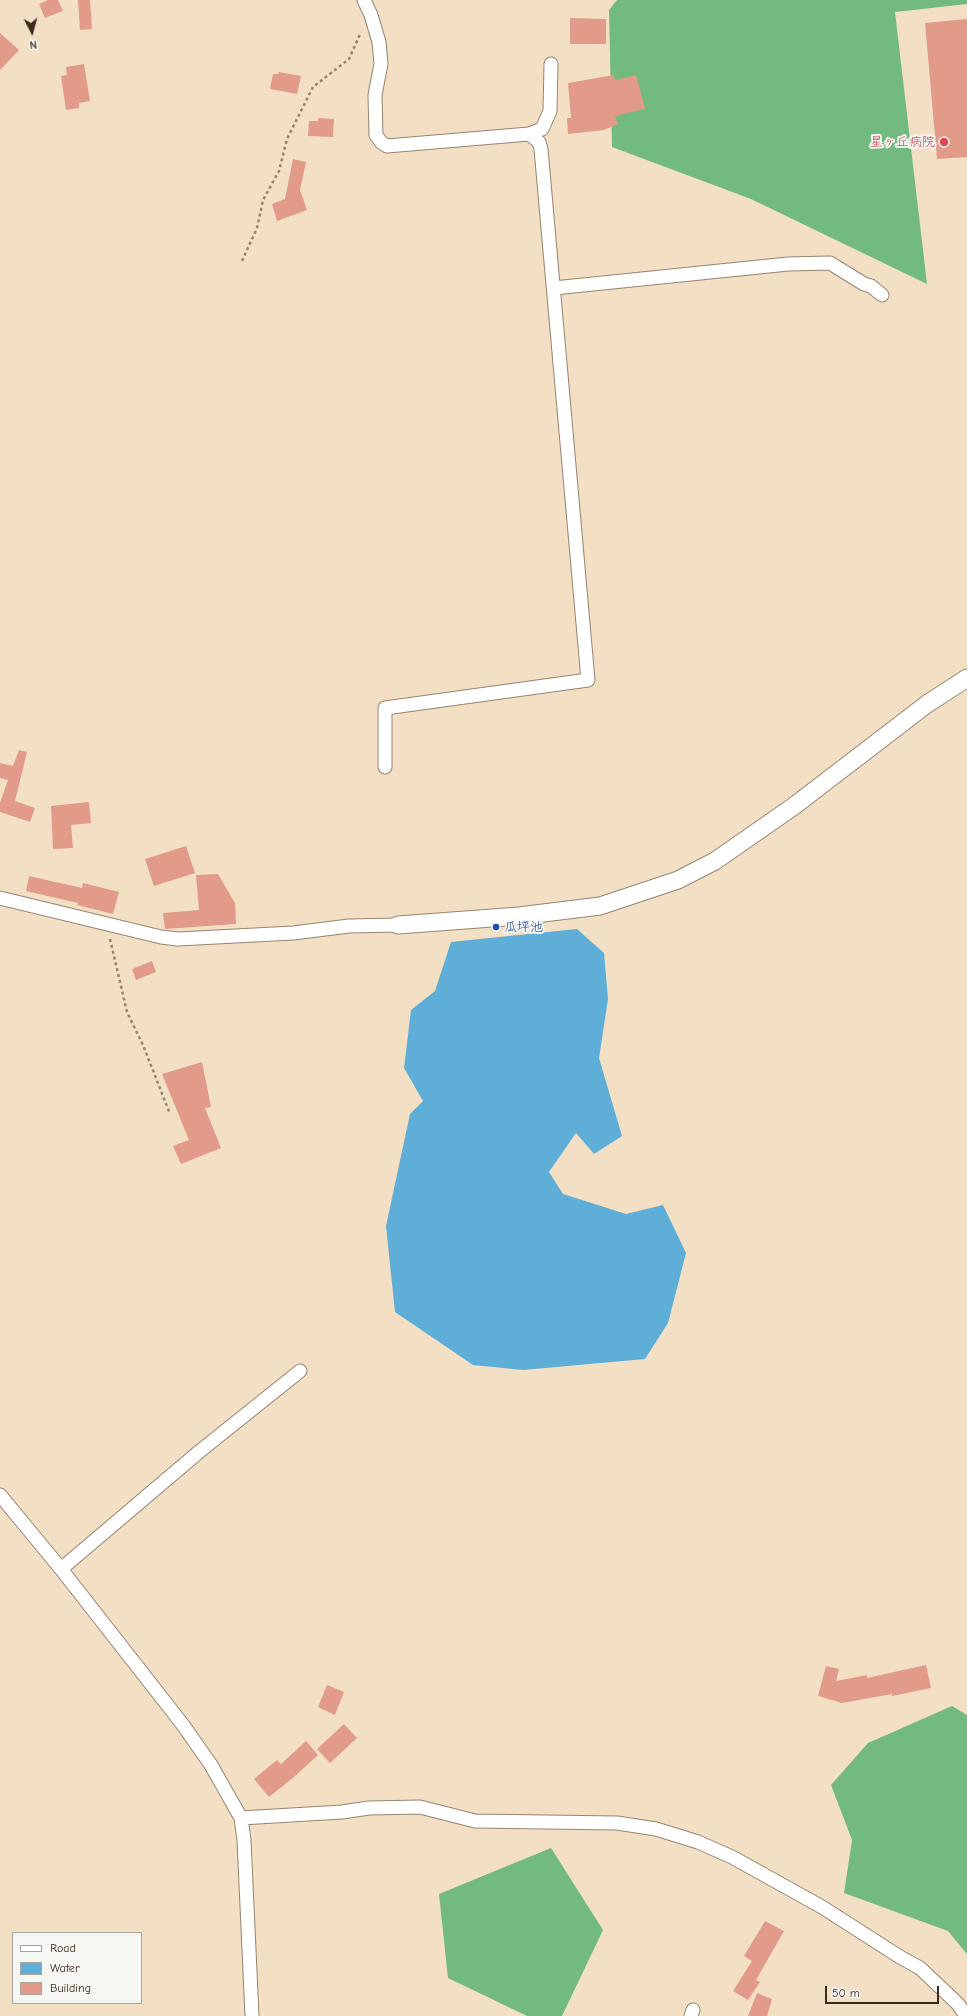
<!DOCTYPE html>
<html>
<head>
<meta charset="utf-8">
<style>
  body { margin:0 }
  #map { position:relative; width:967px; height:2016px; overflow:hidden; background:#f2dfc4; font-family:"Comic Neue",sans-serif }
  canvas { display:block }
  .legend { position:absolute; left:12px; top:1932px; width:130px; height:72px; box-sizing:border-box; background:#f6f6f2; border:1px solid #aba49d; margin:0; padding:5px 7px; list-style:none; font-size:12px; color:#3b2a1e }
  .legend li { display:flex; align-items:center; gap:8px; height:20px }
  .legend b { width:20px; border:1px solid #aba49d }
  .north { position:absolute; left:12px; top:12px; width:40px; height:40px; -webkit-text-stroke:3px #f6f6f2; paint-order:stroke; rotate:174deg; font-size:11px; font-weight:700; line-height:16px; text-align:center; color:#3b2a1e }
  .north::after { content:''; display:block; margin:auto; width:14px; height:18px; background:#3b2a1e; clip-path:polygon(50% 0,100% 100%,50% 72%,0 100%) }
  .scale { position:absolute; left:825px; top:1986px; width:114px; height:18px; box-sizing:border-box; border:2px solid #3b2a1e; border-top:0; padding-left:5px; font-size:12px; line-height:14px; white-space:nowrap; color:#3b2a1e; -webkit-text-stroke:3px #f6f6f2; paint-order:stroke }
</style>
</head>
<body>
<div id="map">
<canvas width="967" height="2016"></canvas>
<ul class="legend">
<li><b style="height:5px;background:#fff"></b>Road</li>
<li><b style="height:11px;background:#5eaed8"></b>Water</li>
<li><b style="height:11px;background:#e39b89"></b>Building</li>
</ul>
<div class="north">N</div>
<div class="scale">50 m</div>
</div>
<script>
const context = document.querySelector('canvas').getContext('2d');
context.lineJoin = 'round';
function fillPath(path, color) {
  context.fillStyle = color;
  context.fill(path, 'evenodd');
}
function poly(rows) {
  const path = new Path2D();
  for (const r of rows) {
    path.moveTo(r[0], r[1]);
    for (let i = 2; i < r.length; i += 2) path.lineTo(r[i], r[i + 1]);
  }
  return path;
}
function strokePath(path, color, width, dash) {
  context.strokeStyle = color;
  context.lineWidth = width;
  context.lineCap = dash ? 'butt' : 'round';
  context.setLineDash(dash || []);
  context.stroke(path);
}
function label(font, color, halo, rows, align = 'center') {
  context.font = font + ' "Comic Neue","Klee One",sans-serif';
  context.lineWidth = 4;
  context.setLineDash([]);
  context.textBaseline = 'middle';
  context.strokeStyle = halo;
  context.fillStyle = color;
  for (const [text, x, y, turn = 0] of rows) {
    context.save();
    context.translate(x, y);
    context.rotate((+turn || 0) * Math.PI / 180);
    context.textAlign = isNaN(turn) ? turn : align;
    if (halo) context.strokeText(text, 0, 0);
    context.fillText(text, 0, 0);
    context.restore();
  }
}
fillPath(poly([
  [617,0,967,0,967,4,895,12,927,284,751,199,612,147,609,10],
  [952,1706,967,1715,967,1954,948,1931,844,1893,852,1840,831,1785,868,1743],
  [551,1848,603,1930,562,2016,527,2016,448,1978,439,1894]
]), '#72ba80');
fillPath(poly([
  [577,929,604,953,608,999,599,1058,622,1136,594,1154,576,1133,549,1172,563,1194,626,1214,663,1205,686,1253,668,1323,645,1359,523,1370,473,1365,395,1312,386,1226,410,1114,423,1101,404,1068,411,1010,435,991,451,942]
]), '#5eaed8');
fillPath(poly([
  [48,0,58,0,63,11,45,18,39,4],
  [78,0,90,0,92,29,80,30],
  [570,18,606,19,606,44,570,44],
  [967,19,967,157,937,159,925,23],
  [0,33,19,50,0,70],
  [84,64,90,101,79,103,79,108,66,110,61,76,67,75,66,67],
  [279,72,301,76,297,94,270,89,273,74,278,74],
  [614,75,615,80,636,75,645,109,615,116,618,124,604,130,568,134,567,118,571,118,568,83],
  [318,118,334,119,333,137,308,136,309,121,318,121],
  [293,159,306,162,300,190,307,210,277,221,272,204,285,199],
  [19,750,27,752,15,801,35,808,30,822,0,812,0,803,8,780,0,778,0,763,13,766],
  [89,802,91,823,71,825,73,848,53,849,51,806],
  [186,846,195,873,154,886,145,859],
  [218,874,235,903,236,924,165,929,163,913,199,910,196,875],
  [29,876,82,888,83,883,119,892,113,914,77,905,78,903,26,891],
  [152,961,156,972,136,980,132,969],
  [202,1062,211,1107,205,1108,221,1148,181,1164,173,1146,189,1140,162,1074],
  [926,1665,931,1688,892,1696,892,1694,842,1703,818,1696,826,1666,839,1669,836,1681,867,1675,867,1678],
  [327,1685,344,1692,335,1715,318,1707],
  [344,1724,357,1738,330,1763,317,1749],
  [306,1741,318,1755,294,1777,269,1797,254,1779,277,1760,281,1764],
  [765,1921,784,1931,756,1980,760,1982,748,2000,733,1991,752,1961,744,1956],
  [757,1993,772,1999,767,2016,748,2016]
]), '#e39b89');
const minor = poly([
  [364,0,371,15,379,42,381,64,375,95,376,135,381,142,387,146,529,134,542,129,550,111,551,64],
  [554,288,788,264,830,263,864,284,871,286,882,295],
  [385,767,385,708,588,680,541,149,539,142,529,134],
  [0,898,161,937,178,939,293,933,349,926,398,925],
  [0,1495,61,1569,183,1725,211,1765,241,1818,244,1840,252,2016],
  [61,1569,200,1451,300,1371],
  [241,1818,342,1812,369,1808,420,1807,475,1821,617,1823,656,1829,698,1842,732,1857,822,1907,900,1957,920,1968,958,2004,966,2016],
  [691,2016,693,2010]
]);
const tertiary = poly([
  [398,925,519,916,600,906,678,880,715,861,794,806,927,704,967,678]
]);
strokePath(minor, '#968471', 15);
strokePath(tertiary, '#968471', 19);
strokePath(poly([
  [242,261,257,228,263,200,279,171,287,139,313,87,349,59,361,32],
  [110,939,127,1012,143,1045,170,1114]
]), '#968471', 2.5, [3, 3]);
strokePath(minor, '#fff', 13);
strokePath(tertiary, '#fff', 17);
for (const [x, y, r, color] of [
  [944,142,5,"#e0444e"],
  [496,927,4,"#1a4fb4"]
]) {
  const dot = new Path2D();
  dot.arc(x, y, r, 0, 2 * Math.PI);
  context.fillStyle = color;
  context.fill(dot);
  strokePath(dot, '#f6f6f2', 1.5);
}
label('13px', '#be3a42', '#f6f6f2', [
  ["星ヶ丘病院",935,142]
], 'right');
label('13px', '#164399', '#f6f6f2', [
  ["瓜坪池",504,927]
], 'left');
</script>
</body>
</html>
